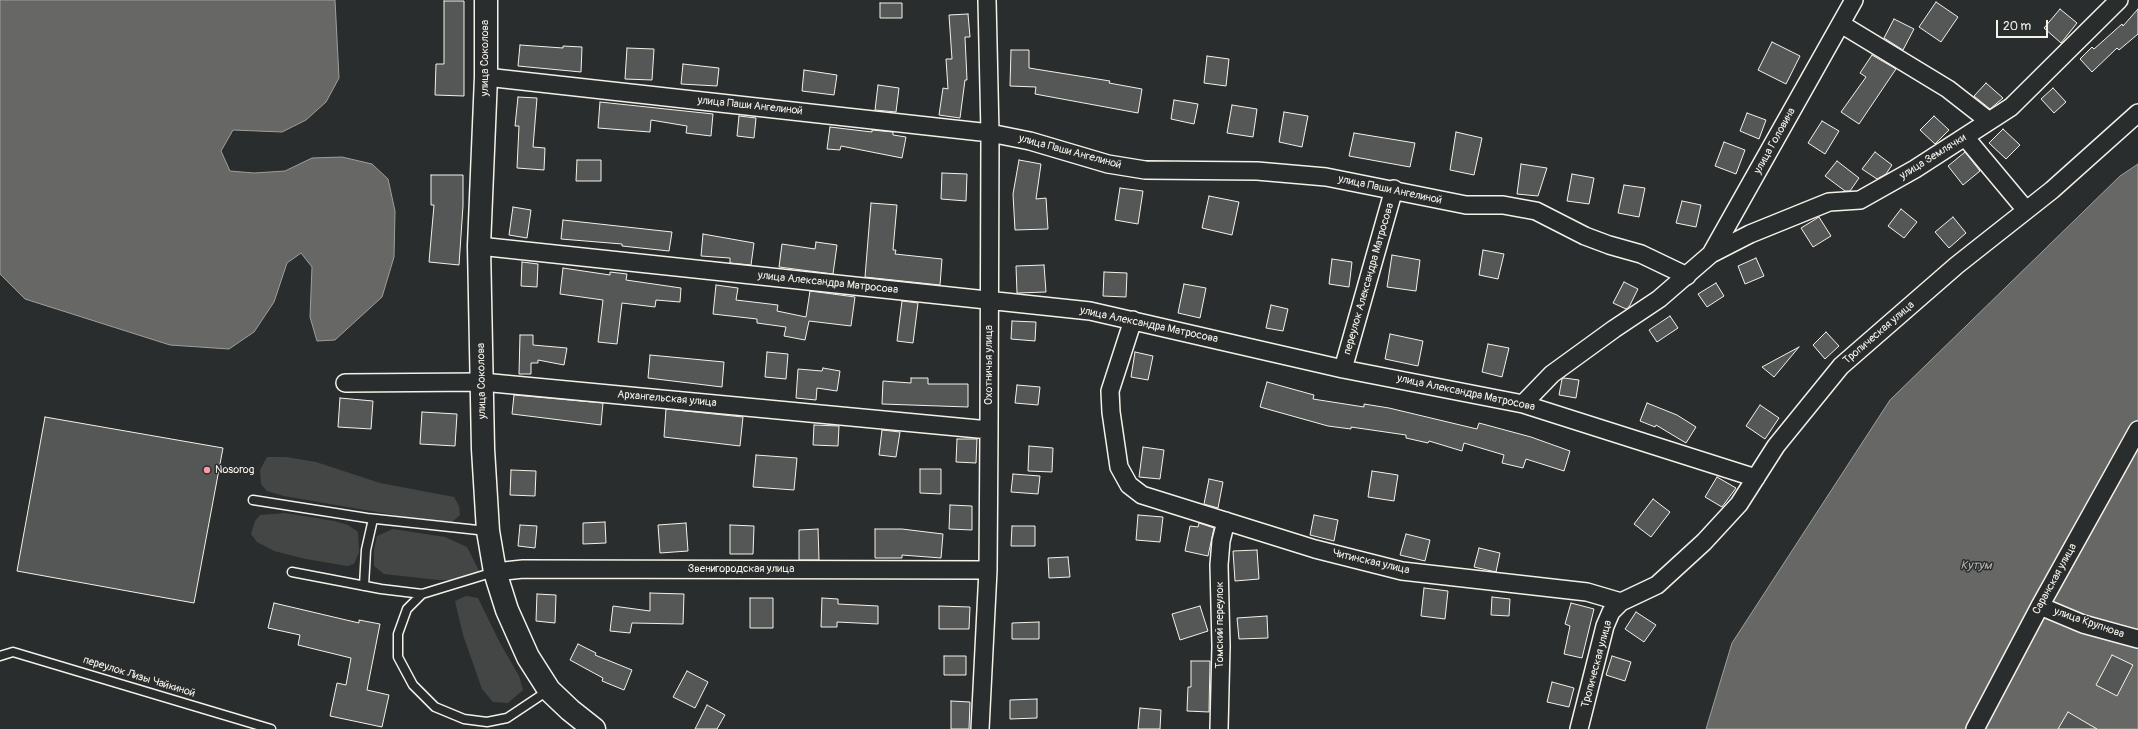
<!DOCTYPE html>
<html>
<head>
<meta charset="utf-8">
<style>
  body { margin:0 }
  #map { position:relative; width:2138px; height:729px; overflow:hidden; background:#2a2d2e; font-family:Pangolin,sans-serif }
  canvas { display:block }
  .scale { position:absolute; left:1996px; top:20px; width:52px; height:18px; box-sizing:border-box; border:2px solid #f4f1e8; border-top:0; padding-left:5px; font-size:12px; line-height:14px; white-space:nowrap; color:#f4f1e8; -webkit-text-stroke:3px #2a2d2e; paint-order:stroke }
</style>
</head>
<body>
<div id="map">
<canvas width="2138" height="729"></canvas>
<div class="scale">20 m</div>
</div>
<script>
const context = document.querySelector('canvas').getContext('2d');
context.lineJoin = 'round';
function fillPath(path, color) {
  context.fillStyle = color;
  context.fill(path, 'evenodd');
}
function poly(rows) {
  const path = new Path2D();
  for (const r of rows) {
    path.moveTo(r[0], r[1]);
    for (let i = 2; i < r.length; i += 2) path.lineTo(r[i], r[i + 1]);
  }
  return path;
}
function strokePath(path, color, width, dash) {
  context.strokeStyle = color;
  context.lineWidth = width;
  context.lineCap = dash ? 'butt' : 'round';
  context.setLineDash(dash || []);
  context.stroke(path);
}
function label(font, color, halo, rows, align = 'center') {
  context.font = font + ' Pangolin,sans-serif';
  context.lineWidth = 3;
  context.setLineDash([]);
  context.textBaseline = 'middle';
  context.strokeStyle = halo;
  context.fillStyle = color;
  for (const [text, x, y, turn = 0] of rows) {
    context.save();
    context.translate(x, y);
    context.rotate((+turn || 0) * Math.PI / 180);
    context.textAlign = isNaN(turn) ? turn : align;
    if (halo) context.strokeText(text, 0, 0);
    context.fillText(text, 0, 0);
    context.restore();
  }
}
fillPath(poly([
  [267,457,286,457,316,462,380,483,454,497,459,506,460,515,452,522,417,519,284,496,267,491,261,484,260,470],
  [285,513,334,521,348,525,358,532,359,552,354,564,347,566,306,559,274,551,257,542,251,534,255,521,260,515],
  [393,529,445,537,467,547,479,571,474,580,439,580,384,574,374,566,374,550,377,536],
  [466,596,478,598,500,643,519,676,523,690,508,703,493,702,482,689,463,635,455,601]
]), '#444645');
const water = poly([
  [0,0,335,0,339,78,326,102,306,120,282,132,233,130,221,151,230,171,254,173,285,171,312,158,342,157,372,164,388,179,395,211,394,257,382,297,335,340,317,341,310,317,312,267,301,253,287,263,274,302,254,332,229,349,170,345,25,299,0,274,0,0],
  [2138,164,2138,729,1706,729,1732,643,1890,400,2120,176,2138,164]
]);
fillPath(water, '#676866');
strokePath(water, '#9f9f9a', 1);
const building = poly([
  [444,1,464,1,464,96,435,95,436,64,444,64,444,1],
  [1936,2,1958,17,1941,42,1919,27,1936,2],
  [880,3,902,3,902,18,880,18,880,3],
  [2060,9,2077,23,2061,43,2044,28,2060,9],
  [2138,9,2138,34,2119,50,2117,48,2092,72,2080,59,2092,47,2094,49,2122,24,2123,26,2138,9],
  [968,14,970,37,965,37,967,80,965,80,960,118,939,115,943,88,948,89,946,59,952,59,949,15,968,14],
  [1894,19,1914,29,1903,50,1884,38,1894,19],
  [1772,42,1800,56,1786,84,1758,70,1772,42],
  [520,45,563,48,563,46,582,47,581,72,518,66,520,45],
  [627,48,654,49,652,80,625,79,627,48],
  [1011,50,1029,50,1029,68,1110,81,1109,83,1142,89,1138,113,1035,94,1036,87,1010,86,1011,50],
  [1872,55,1896,69,1859,124,1841,112,1866,77,1860,73,1872,55],
  [1207,56,1229,59,1226,86,1204,83,1207,56],
  [683,64,719,68,717,86,681,84,683,64],
  [804,70,837,75,834,95,802,91,804,70],
  [1986,83,2003,98,1990,109,1974,96,1986,83],
  [878,85,899,88,896,112,875,110,878,85],
  [2053,88,2066,102,2054,113,2041,99,2053,88],
  [518,97,537,98,533,147,545,148,544,170,517,168,519,126,515,126,518,97],
  [1174,100,1198,104,1194,124,1171,119,1174,100],
  [600,102,713,114,711,136,686,133,687,126,651,120,650,132,598,128,600,102],
  [1232,105,1257,109,1253,137,1227,133,1232,105],
  [1284,112,1308,116,1302,147,1279,142,1284,112],
  [1747,113,1766,120,1759,139,1740,131,1747,113],
  [739,116,756,118,754,138,737,136,739,116],
  [1934,116,1949,130,1935,144,1920,130,1934,116],
  [1822,121,1839,131,1825,154,1808,143,1822,121],
  [830,127,872,132,872,130,893,132,893,135,906,137,902,158,841,146,840,150,827,149,830,127],
  [2003,129,2020,145,2006,159,1989,143,2003,129],
  [1456,132,1482,138,1474,175,1450,170,1456,132],
  [1354,133,1415,143,1410,167,1349,156,1354,133],
  [1724,142,1745,150,1736,174,1715,166,1724,142],
  [1875,152,1892,165,1886,174,1877,179,1862,169,1875,152],
  [1965,152,1980,171,1963,185,1948,166,1965,152],
  [577,160,601,160,601,181,576,181,577,160],
  [1019,160,1041,164,1036,199,1046,198,1048,229,1015,230,1013,194,1019,160],
  [1837,161,1859,178,1850,191,1845,191,1825,176,1837,161],
  [1521,164,1547,168,1538,196,1517,194,1521,164],
  [942,173,967,174,966,201,941,199,942,173],
  [1572,174,1594,178,1589,204,1567,201,1572,174],
  [431,175,463,175,463,206,459,265,429,262,434,205,431,205,431,175],
  [1624,185,1645,188,1639,217,1618,213,1624,185],
  [1120,188,1143,191,1138,224,1115,220,1120,188],
  [1209,196,1239,202,1232,235,1202,228,1209,196],
  [1682,201,1701,205,1696,227,1676,223,1682,201],
  [871,203,897,205,893,250,896,250,895,254,942,259,940,285,865,277,871,203],
  [513,207,531,210,527,238,509,235,513,207],
  [1901,209,1917,222,1904,238,1888,226,1901,209],
  [1819,217,1831,236,1813,247,1801,228,1819,217],
  [1953,217,1966,233,1949,248,1935,232,1953,217],
  [563,220,672,232,669,251,622,246,622,244,561,239,563,220],
  [703,234,754,243,751,265,730,263,730,258,701,256,703,234],
  [816,242,837,245,833,274,779,267,782,244,815,249,816,242],
  [1483,250,1504,254,1498,279,1479,275,1483,250],
  [1392,255,1420,260,1416,291,1387,287,1392,255],
  [1756,258,1764,276,1745,284,1738,266,1756,258],
  [1332,259,1352,262,1349,287,1329,284,1332,259],
  [522,262,538,264,537,287,521,286,522,262],
  [1044,265,1046,292,1017,293,1016,266,1044,265],
  [563,268,610,275,610,272,627,274,626,280,681,288,680,302,656,300,655,307,622,303,617,344,598,342,603,300,560,294,563,268],
  [1104,272,1127,273,1126,297,1103,296,1104,272],
  [1624,282,1638,289,1629,307,1626,309,1613,303,1624,282],
  [1716,283,1724,296,1707,307,1698,294,1716,283],
  [1184,284,1206,288,1200,318,1178,313,1184,284],
  [716,285,738,288,736,300,778,305,777,311,806,317,810,291,855,297,851,326,809,321,805,340,784,336,786,327,757,323,757,319,713,314,716,285],
  [902,301,918,303,913,343,897,341,902,301],
  [1271,305,1288,309,1283,331,1266,328,1271,305],
  [1670,316,1678,328,1657,342,1649,330,1670,316],
  [1012,321,1036,322,1035,341,1011,339,1012,321],
  [1826,332,1839,346,1825,359,1813,345,1826,332],
  [1390,334,1423,341,1418,366,1385,359,1390,334],
  [520,335,533,335,533,345,567,348,564,365,538,360,538,363,531,363,531,374,519,374,520,335],
  [1488,344,1509,348,1502,377,1482,372,1488,344],
  [1799,347,1774,377,1762,367,1799,347],
  [767,352,788,354,786,379,765,377,767,352],
  [1135,352,1153,356,1148,380,1131,377,1135,352],
  [650,355,724,362,722,387,648,378,650,355],
  [823,368,840,371,837,391,817,388,816,400,796,398,798,369,822,371,823,368],
  [911,378,928,378,928,384,968,384,968,407,882,404,883,381,911,383,911,378],
  [1564,378,1579,380,1576,398,1559,395,1562,379,1564,378],
  [1267,382,1314,395,1313,399,1364,407,1364,404,1389,408,1477,429,1479,423,1531,437,1570,451,1564,471,1526,459,1523,468,1502,463,1504,455,1464,443,1462,451,1429,441,1428,443,1406,438,1406,435,1351,427,1351,429,1328,426,1260,407,1267,382],
  [1017,385,1040,387,1038,405,1015,403,1017,385],
  [514,395,603,403,601,425,512,414,514,395],
  [340,398,373,401,371,429,338,427,340,398],
  [1647,403,1677,415,1696,427,1686,443,1656,425,1655,427,1640,421,1647,403],
  [1760,405,1779,418,1765,439,1746,426,1760,405],
  [666,409,743,417,740,446,664,437,666,409],
  [422,412,457,414,455,446,420,444,422,412],
  [45,417,223,448,194,603,17,571,45,417],
  [814,425,839,426,838,446,813,445,814,425],
  [882,430,900,432,896,457,879,455,882,430],
  [957,439,977,439,976,463,956,462,957,439],
  [1029,446,1053,448,1052,472,1028,471,1029,446],
  [1143,447,1164,450,1160,479,1139,477,1143,447],
  [756,455,797,458,794,490,753,487,756,455],
  [920,469,941,469,941,494,920,493,920,469],
  [511,470,536,471,535,496,510,495,511,470],
  [1372,471,1398,475,1394,501,1368,497,1372,471],
  [1013,474,1040,476,1038,494,1011,492,1013,474],
  [1717,477,1736,488,1722,507,1705,497,1717,477],
  [1209,479,1223,482,1218,508,1204,504,1209,479],
  [1653,499,1670,512,1651,537,1634,524,1653,499],
  [950,505,972,506,972,530,949,529,950,505],
  [1138,515,1163,517,1160,542,1136,540,1138,515],
  [1314,515,1338,520,1334,541,1310,535,1314,515],
  [605,522,606,543,583,544,583,523,605,522],
  [686,523,688,551,660,553,658,525,686,523],
  [1199,523,1214,528,1208,556,1185,551,1190,526,1198,527,1199,523],
  [520,525,537,526,535,548,518,546,520,525],
  [730,525,754,526,753,554,730,554,730,525],
  [1012,526,1035,526,1035,546,1011,546,1012,526],
  [818,529,819,560,799,560,799,530,818,529],
  [875,529,902,529,943,534,941,558,902,555,902,558,875,558,875,529],
  [1406,534,1430,540,1425,561,1400,555,1406,534],
  [1479,548,1500,553,1496,572,1474,567,1479,548],
  [1257,550,1259,579,1235,581,1233,551,1257,550],
  [1068,557,1070,577,1049,578,1048,558,1068,557],
  [1424,588,1448,591,1445,619,1421,616,1424,588],
  [650,593,684,594,683,624,632,623,630,633,610,631,613,606,650,611,650,593],
  [537,594,556,595,555,623,536,621,537,594],
  [1492,597,1510,599,1509,616,1491,615,1492,597],
  [750,598,773,598,773,628,750,628,750,598],
  [822,598,838,599,838,604,878,606,878,624,837,622,837,627,821,627,822,598],
  [274,603,359,623,359,620,380,624,367,690,389,695,382,727,330,716,337,683,346,685,351,658,298,645,300,635,268,628,274,603],
  [1571,603,1594,609,1582,658,1564,654,1570,626,1565,624,1571,603],
  [939,606,970,607,969,629,939,629,939,606],
  [1200,606,1208,631,1180,640,1172,614,1200,606],
  [1636,612,1656,625,1644,642,1625,629,1636,612],
  [1267,616,1268,638,1239,639,1237,618,1267,616],
  [1039,622,1039,639,1012,639,1012,623,1039,622],
  [578,644,596,653,595,655,632,670,624,690,602,681,603,678,570,660,578,644],
  [2112,655,2133,665,2117,696,2096,685,2112,655],
  [944,656,966,656,966,675,944,675,944,656],
  [1612,656,1631,662,1625,681,1606,675,1612,656],
  [1191,661,1210,661,1209,712,1187,711,1188,687,1191,687,1191,661],
  [687,671,708,682,695,708,673,697,687,671],
  [1552,682,1574,688,1569,707,1547,702,1552,682],
  [1037,699,1037,718,1010,719,1010,700,1037,699],
  [951,701,970,702,969,729,951,729,951,701],
  [707,705,725,715,717,729,695,729,707,705],
  [1140,708,1161,710,1160,729,1138,729,1140,708],
  [2068,712,2097,729,2058,729,2068,712]
]);
fillPath(building, '#555756');
strokePath(building, '#f4f1e8', 1);
const lane = poly([
  [253,500,367,518,487,531],
  [292,572,381,589,422,594,494,572],
  [364,586,366,550,373,519],
  [422,594,407,609,398,634,398,657,413,685,435,707,464,719,487,722,507,718,549,690],
  [0,656,13,652,271,729]
]);
const street = poly([
  [1841,24,1948,89,1989,121],
  [486,77,990,133,1030,141,1108,164,1145,170,1257,171,1326,177,1466,205,1503,205,1536,211,1585,236,1609,245,1641,254,1687,276],
  [1965,137,2026,210],
  [479,246,1090,311,1343,369,1523,404,1756,478],
  [1711,254,1750,234,1829,202,1860,200,1915,169,2011,107,2119,0],
  [1133,320,1110,391,1111,412,1119,467,1129,485,1142,495,1315,549,1402,571,1587,592,1621,602],
  [1343,369,1394,189],
  [345,383,482,382,989,430],
  [1523,404,1552,374,1614,329,1659,299,1711,254,1854,0],
  [495,572,523,569,988,570],
  [2040,606,2083,624,2138,639],
  [980,729,988,570,989,430,990,133,987,0],
  [1219,729,1221,646,1219,565,1221,541,1226,521],
  [1579,729,1605,626,1611,612,1621,602,1657,585,1704,542,1739,504,1776,446,1841,366,1957,265,2052,190,2138,113],
  [1975,729,2040,606,2138,430]
]);
const secondary = poly([
  [486,0,486,77,479,246,483,449,488,531,495,572,507,610,528,657,549,690,570,710,594,729]
]);
strokePath(lane, '#f4f1e8', 11);
strokePath(street, '#f4f1e8', 20);
strokePath(secondary, '#f4f1e8', 25);
strokePath(lane, '#2a2d2e', 8);
strokePath(street, '#2a2d2e', 17);
strokePath(secondary, '#2a2d2e', 22);
for (const [x, y, r, color] of [
  [207,470,4,"#ff9aa2"]
]) {
  const dot = new Path2D();
  dot.arc(x, y, r, 0, 2 * Math.PI);
  context.fillStyle = color;
  context.fill(dot);
  strokePath(dot, '#2a2d2e', 1.5);
}
label('11px', '#f4f1e8', '#2a2d2e', [
  ["улица Соколова",485,58,-90],
  ["улица Паши Ангелиной",750,106,6],
  ["улица Головина",1775,141,-61],
  ["улица Паши Ангелиной",1070,152,15],
  ["улица Землячки",1933,157,-32],
  ["улица Паши Ангелиной",1390,190,12],
  ["переулок Александра Матросова",1369,279,-74],
  ["улица Александра Матросова",828,283,6],
  ["улица Александра Матросова",1149,325,12],
  ["Тропическая улица",1879,333,-41],
  ["Охотничья улица",989,365,-90],
  ["улица Соколова",482,381,-91],
  ["улица Александра Матросова",1466,393,12],
  ["Архангельская улица",667,399,5],
  ["Читинская улица",1371,562,13],
  ["Звенигородская улица",741,569],
  ["Саранская улица",2055,579,-61],
  ["улица Крупнова",2089,623,19],
  ["Томский переулок",1220,625,-90],
  ["Тропическая улица",1597,664,-75],
  ["переулок Лизы Чайкиной",139,677,17]
]);
label('11px', '#f4f1e8', '#2a2d2e', [
  ["Nosorog",215,470]
], 'left');
label('italic 12px', '#b5b3ae', '#2a2d2e', [
  ["Кутум",1976,566]
]);
</script>
</body>
</html>
